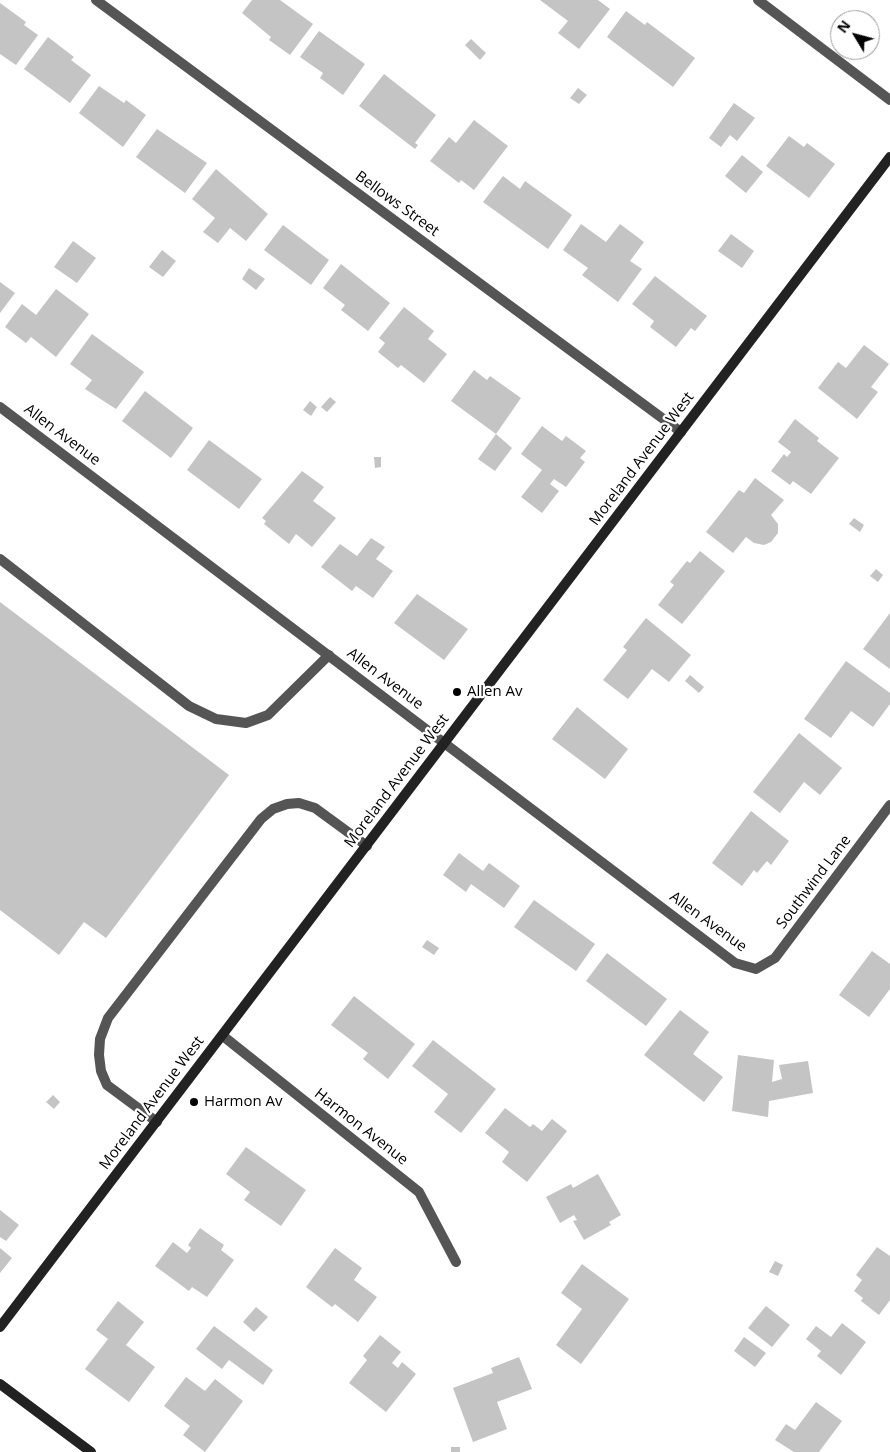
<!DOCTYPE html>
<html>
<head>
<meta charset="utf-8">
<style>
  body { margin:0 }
  #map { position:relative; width:890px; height:1452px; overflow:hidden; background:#fff; font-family:"Open Sans",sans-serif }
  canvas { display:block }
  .north { position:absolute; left:830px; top:10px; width:50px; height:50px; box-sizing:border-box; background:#fff; border:1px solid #999; border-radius:50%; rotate:307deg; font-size:14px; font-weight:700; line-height:20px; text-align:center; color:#000 }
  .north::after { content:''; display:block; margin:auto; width:18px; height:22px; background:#000; clip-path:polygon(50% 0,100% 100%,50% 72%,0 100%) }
</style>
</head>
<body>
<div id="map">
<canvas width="890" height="1452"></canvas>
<div class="north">N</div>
</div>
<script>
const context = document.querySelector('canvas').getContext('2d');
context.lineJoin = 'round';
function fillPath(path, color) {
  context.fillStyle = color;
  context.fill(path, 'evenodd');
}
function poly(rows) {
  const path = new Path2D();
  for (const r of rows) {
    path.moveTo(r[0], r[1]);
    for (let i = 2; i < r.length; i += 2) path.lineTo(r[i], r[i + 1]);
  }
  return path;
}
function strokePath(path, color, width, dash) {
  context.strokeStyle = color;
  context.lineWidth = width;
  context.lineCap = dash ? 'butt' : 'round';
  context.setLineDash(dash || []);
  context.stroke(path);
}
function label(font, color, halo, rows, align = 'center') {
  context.font = font + ' "Open Sans",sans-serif';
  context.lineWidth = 4.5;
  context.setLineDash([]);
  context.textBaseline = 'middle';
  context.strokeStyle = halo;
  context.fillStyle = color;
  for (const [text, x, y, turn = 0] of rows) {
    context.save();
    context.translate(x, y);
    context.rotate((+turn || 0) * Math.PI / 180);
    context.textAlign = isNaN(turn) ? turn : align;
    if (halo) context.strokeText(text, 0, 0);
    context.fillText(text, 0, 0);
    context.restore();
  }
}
fillPath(poly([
  [252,0,280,0,313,24,290,55,269,40,271,37,242,13],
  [540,0,598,0,610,9,579,49,558,33,568,21],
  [0,3,26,22,24,25,38,35,16,65,0,54],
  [626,11,645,25,647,22,695,58,673,87,607,37],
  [319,31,365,64,343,95,320,78,323,73,300,57],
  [48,37,74,57,71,60,91,75,70,103,24,69],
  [471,39,486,53,480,60,465,45],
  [384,74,436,115,415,143,418,145,415,149,359,106],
  [99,86,124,103,126,100,146,115,123,147,79,113],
  [578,88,587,95,579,104,570,98],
  [734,103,755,118,737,141,730,135,721,147,709,138],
  [474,120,508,146,474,190,461,180,459,183,430,161,449,137,456,143],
  [157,129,207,163,185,193,136,157],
  [789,136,804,147,807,143,835,164,809,198,766,166],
  [742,155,763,172,746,193,725,176],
  [216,169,268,214,246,241,230,228,218,243,203,232,215,218,192,199],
  [503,176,520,189,525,181,572,215,548,249,483,202],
  [581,224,606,242,620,224,644,242,630,261,642,269,618,302,582,275,588,268,563,250],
  [283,225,329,260,311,285,264,250],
  [731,234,754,251,742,268,718,251],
  [73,241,96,258,77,283,54,267],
  [162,250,176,261,163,277,149,267],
  [341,264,390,303,368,331,341,310,345,305,323,288],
  [249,268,265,279,256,290,242,279],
  [655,276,707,316,695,331,691,328,676,347,650,327,654,321,632,304],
  [0,282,15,293,0,313],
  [56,289,89,314,56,357,31,337,26,343,5,327,22,304,36,315],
  [404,307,434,331,428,339,447,354,424,383,401,365,398,368,378,352,385,343,379,338],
  [92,334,144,372,116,409,85,389,92,380,70,364],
  [864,345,889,364,871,387,878,392,857,419,818,388,838,362,846,368],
  [474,370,487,380,490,376,521,398,496,434,512,448,495,471,478,459,496,434,451,401],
  [145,391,193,428,171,458,122,421],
  [330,397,336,402,327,412,321,407],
  [310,401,317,407,311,416,303,410],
  [795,419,819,438,817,441,839,458,811,494,793,481,790,485,771,471,784,454,787,457,791,452,778,442],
  [542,426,562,441,566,436,586,451,580,458,585,462,566,487,554,479,550,484,559,491,542,513,521,497,542,470,521,454],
  [209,440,262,479,239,509,187,470],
  [374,457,381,457,381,467,375,468],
  [302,471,324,487,313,501,336,518,312,547,296,534,289,544,264,524,266,521,262,518],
  [755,478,784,500,771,515,778,524,778,533,771,542,764,545,754,543,746,537,733,553,706,532,739,490,744,493],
  [854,518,864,525,860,532,849,524],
  [371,538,385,547,376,559,393,571,373,598,356,586,352,591,321,567,340,544,357,556],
  [700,551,725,571,682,624,658,605,674,585,670,582,687,561,690,563],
  [876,569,883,575,878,582,870,576],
  [417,594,468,629,444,660,394,623],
  [0,602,229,775,106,938,84,922,59,955,0,910],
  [890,613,890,669,863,649],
  [646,618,691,655,669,682,652,669,628,699,603,680,627,650,623,647],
  [846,661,890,693,890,704,873,727,851,711,831,738,804,719],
  [690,675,704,687,699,693,685,681],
  [577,707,628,749,605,779,552,739],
  [799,733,842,768,820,795,804,782,780,813,753,792],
  [751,811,789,841,771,865,767,861,757,873,754,870,742,886,712,863],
  [459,853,483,871,489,863,520,886,504,908,471,884,466,892,443,875],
  [534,900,595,944,576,971,514,927],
  [427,940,439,948,434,955,422,947],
  [872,951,890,964,890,989,869,1017,839,995],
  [607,953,667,999,646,1026,586,981],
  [354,996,415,1044,388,1079,363,1059,368,1053,331,1025],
  [680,1010,709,1032,693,1054,723,1077,704,1102,644,1055],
  [433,1040,496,1089,461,1133,434,1112,448,1094,412,1066],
  [738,1055,774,1060,772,1082,782,1079,779,1065,808,1061,813,1093,769,1101,768,1117,732,1111],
  [53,1095,60,1102,54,1109,46,1102],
  [505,1108,530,1127,533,1124,542,1131,552,1119,567,1131,527,1182,502,1162,509,1152,485,1133],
  [246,1147,306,1190,281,1226,244,1200,250,1192,226,1174],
  [598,1174,621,1215,609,1222,611,1225,584,1240,573,1221,577,1220,574,1215,560,1223,546,1197,571,1184,573,1188],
  [0,1210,19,1225,6,1241,0,1237],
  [200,1228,224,1245,221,1250,234,1260,207,1297,192,1287,189,1291,155,1266,173,1242,187,1253,191,1248,188,1245],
  [877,1247,890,1256,890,1300,879,1315,861,1301,863,1298,854,1291,862,1280,856,1275],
  [0,1248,12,1258,0,1273],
  [335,1248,362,1268,354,1280,377,1297,358,1322,335,1304,332,1307,306,1287],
  [775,1261,783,1265,778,1276,769,1272],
  [582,1264,629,1299,581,1364,556,1345,582,1309,561,1293],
  [118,1301,144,1322,126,1345,155,1367,129,1402,85,1369,108,1339,96,1330],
  [766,1306,790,1325,772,1347,748,1328],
  [256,1307,268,1317,254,1332,243,1322],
  [842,1323,866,1342,841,1375,817,1356,821,1351,806,1339,816,1326,831,1337],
  [214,1326,273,1370,263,1385,229,1360,222,1369,196,1349],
  [380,1335,401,1352,392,1363,398,1368,402,1362,416,1374,386,1412,349,1383,367,1360,363,1356],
  [744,1337,766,1353,755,1367,734,1351],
  [519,1357,532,1389,497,1402,507,1429,473,1442,453,1388,493,1373,491,1368],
  [186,1377,205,1391,215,1379,243,1401,205,1452,183,1435,190,1426,164,1406],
  [816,1402,842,1421,819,1452,794,1452,775,1440,786,1424,795,1430],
  [451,1447,460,1447,460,1452,451,1452]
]), '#c4c4c4');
strokePath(poly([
  [0,559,189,706,216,719,246,723,268,715,329,655],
  [157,1122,107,1085,101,1071,99,1055,100,1039,108,1018,261,819,273,809,287,804,299,803,315,808,367,846]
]), '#555', 10);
strokePath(poly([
  [96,0,681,432],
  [758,0,890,100],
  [0,407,735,963,756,969,775,958,890,805],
  [223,1036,419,1192,456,1262]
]), '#555', 10);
strokePath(poly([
  [0,1327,890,157],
  [0,1384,91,1452]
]), '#222', 10);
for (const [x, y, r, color] of [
  [457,692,5,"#000"],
  [194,1102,5,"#000"]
]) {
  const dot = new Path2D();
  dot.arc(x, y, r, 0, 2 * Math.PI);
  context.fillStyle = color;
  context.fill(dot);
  strokePath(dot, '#fff', 2);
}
label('15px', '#000', '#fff', [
  ["Bellows Street",397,204,36],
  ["Allen Avenue",62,435,37],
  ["Moreland Avenue West",642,459,-53],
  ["Allen Avenue",385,679,37],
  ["Moreland Avenue West",397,781,-53],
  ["Southwind Lane",814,882,-53],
  ["Allen Avenue",708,922,36],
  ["Moreland Avenue West",152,1103,-53],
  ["Harmon Avenue",361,1127,38]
]);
label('15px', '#000', '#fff', [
  ["Allen Av",467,692],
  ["Harmon Av",204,1102]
], 'left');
</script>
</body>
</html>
